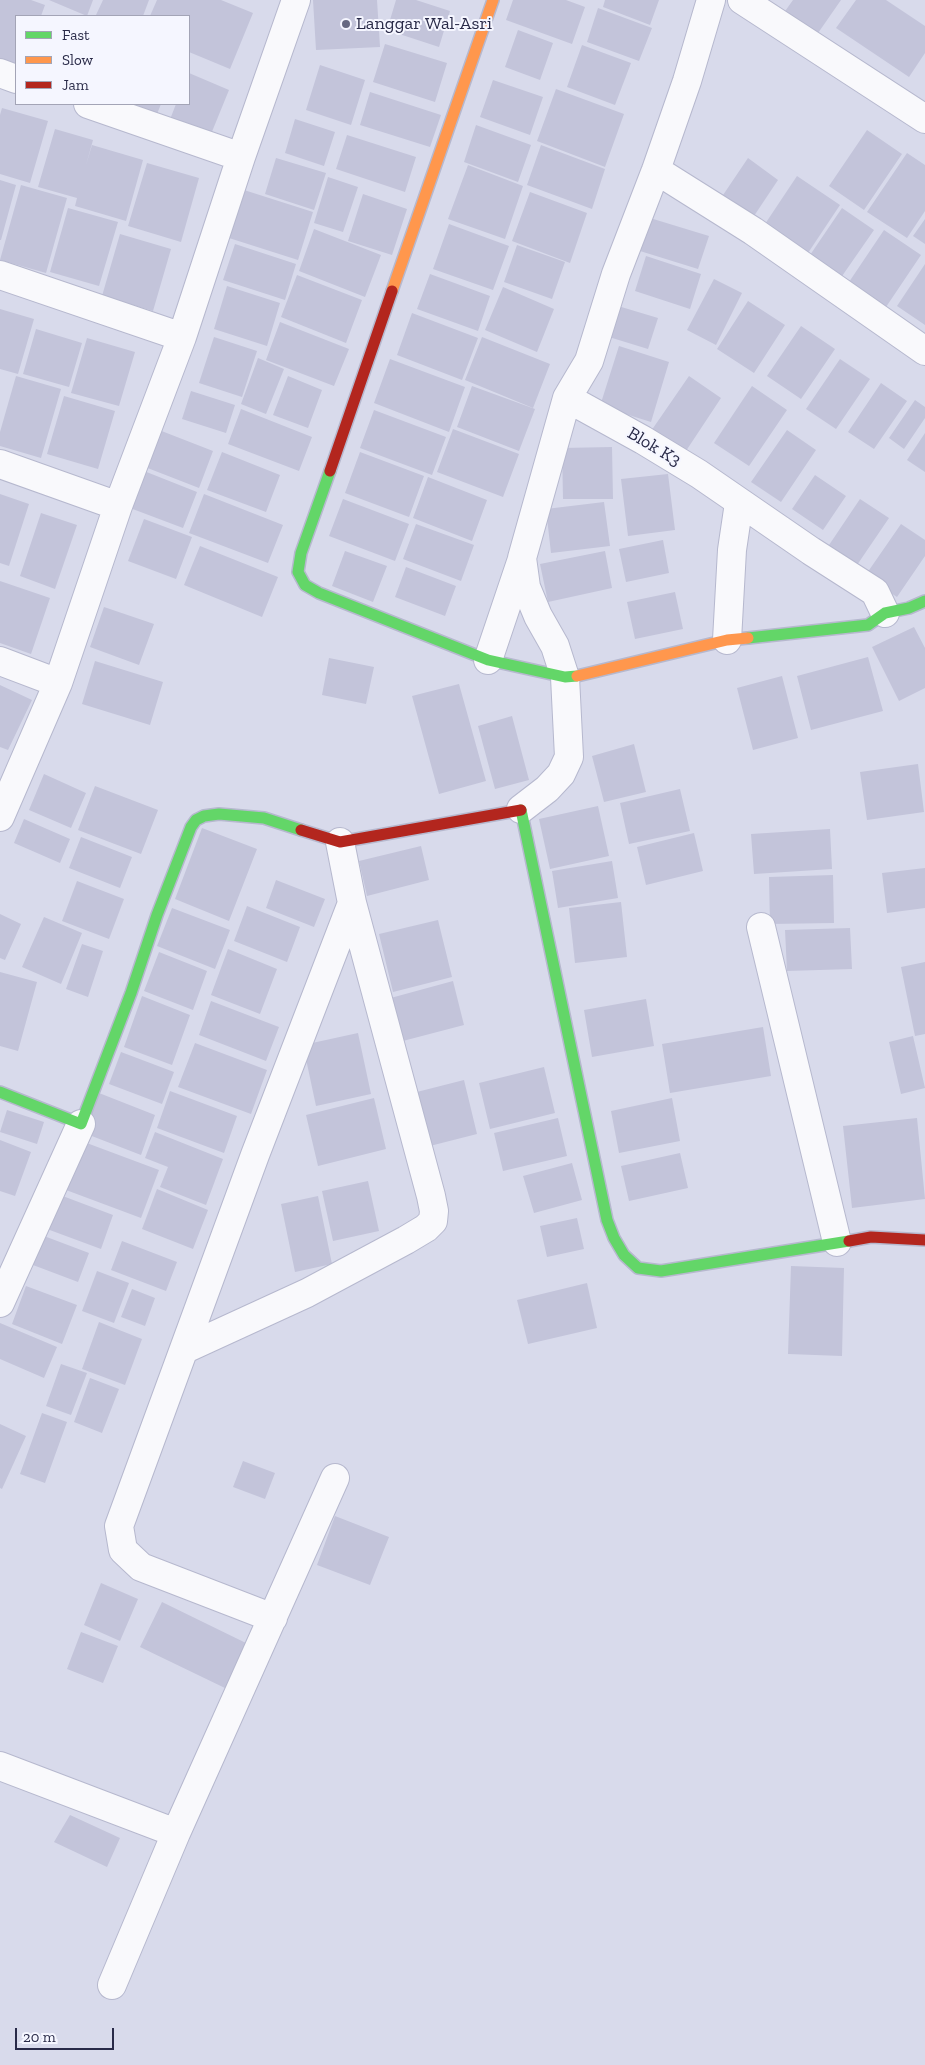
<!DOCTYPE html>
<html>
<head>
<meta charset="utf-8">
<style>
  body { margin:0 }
  #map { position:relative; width:925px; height:2065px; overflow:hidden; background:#d8daeb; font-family:"Zilla Slab",serif }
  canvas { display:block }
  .legend { position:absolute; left:15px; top:15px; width:175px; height:90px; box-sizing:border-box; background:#f5f6ff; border:1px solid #a3a4b6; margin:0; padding:6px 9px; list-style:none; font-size:15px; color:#292a48 }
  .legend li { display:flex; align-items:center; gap:10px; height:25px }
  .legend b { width:25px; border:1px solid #a3a4b6 }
  .scale { position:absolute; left:15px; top:2028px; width:99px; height:22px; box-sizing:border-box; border:2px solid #292a48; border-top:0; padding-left:6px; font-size:15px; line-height:18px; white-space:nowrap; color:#292a48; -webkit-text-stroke:4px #f5f6ff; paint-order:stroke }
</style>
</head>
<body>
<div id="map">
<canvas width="925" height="2065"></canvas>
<ul class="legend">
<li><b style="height:6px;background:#63d668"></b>Fast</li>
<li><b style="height:6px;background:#ff974d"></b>Slow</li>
<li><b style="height:6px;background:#b3261e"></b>Jam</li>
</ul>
<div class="scale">20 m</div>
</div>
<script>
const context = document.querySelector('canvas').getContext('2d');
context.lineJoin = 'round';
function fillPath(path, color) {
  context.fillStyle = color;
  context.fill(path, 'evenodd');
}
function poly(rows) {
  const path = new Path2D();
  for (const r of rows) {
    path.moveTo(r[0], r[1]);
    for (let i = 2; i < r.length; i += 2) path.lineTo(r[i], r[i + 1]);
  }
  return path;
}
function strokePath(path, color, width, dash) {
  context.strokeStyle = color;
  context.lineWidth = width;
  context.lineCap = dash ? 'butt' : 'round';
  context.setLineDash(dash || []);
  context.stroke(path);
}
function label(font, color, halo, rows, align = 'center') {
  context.font = font + ' "Zilla Slab",serif';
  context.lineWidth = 4;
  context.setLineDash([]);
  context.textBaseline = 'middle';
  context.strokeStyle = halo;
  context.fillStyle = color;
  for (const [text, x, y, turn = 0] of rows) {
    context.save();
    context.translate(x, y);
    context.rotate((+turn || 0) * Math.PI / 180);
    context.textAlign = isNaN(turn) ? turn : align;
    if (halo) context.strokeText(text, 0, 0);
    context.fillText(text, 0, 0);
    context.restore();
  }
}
fillPath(poly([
  [0,0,31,0,45,5,41,16,16,16,16,71,0,65],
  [49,0,93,0,87,16],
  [103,0,149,0,143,16,99,16,96,15],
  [157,0,221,0,253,13,230,69,189,52,189,16,150,16],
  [313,0,377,0,380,47,316,50],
  [396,0,416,0,450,11,439,47,387,30],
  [513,0,566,0,585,7,572,44,506,20],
  [605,0,659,0,650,25,603,7],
  [793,0,841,0,816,36,783,14],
  [856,0,886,0,925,26,925,53,909,77,836,28],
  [598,8,652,28,639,61,587,42],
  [518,30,553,43,540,80,505,67],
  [385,44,447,63,435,102,373,82],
  [582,45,631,63,615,105,567,87],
  [320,65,365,80,351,125,306,110],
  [189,73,229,90,209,139,169,122,176,104,189,104],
  [493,80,543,97,530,135,480,117],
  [556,89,624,114,605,167,537,141],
  [370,92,441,115,430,147,360,125],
  [118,104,161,104,155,119],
  [2,108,48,121,30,183,0,174,0,115],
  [295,119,335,132,324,166,285,153],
  [476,125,531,145,518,182,464,162],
  [55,129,93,140,86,165,92,145,143,160,126,221,75,206,77,198,38,187],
  [867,130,902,154,864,210,829,186],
  [347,135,416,157,405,192,336,169],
  [541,145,605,169,592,209,527,185],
  [907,153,925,165,925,211,907,238,867,212],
  [276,158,326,173,314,210,265,194],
  [748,158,778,180,750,222,719,201],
  [147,163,199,178,181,242,128,226],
  [468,165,523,186,505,239,448,219],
  [797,176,840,205,804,259,761,230],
  [328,177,358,187,343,232,314,223],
  [0,180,16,185,1,240,0,240],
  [21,185,67,198,46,273,0,260],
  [244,190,313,212,298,260,229,238],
  [530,192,587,213,570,263,512,241],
  [363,194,407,209,392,255,348,241],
  [68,208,118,222,99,286,50,272],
  [842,208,874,230,840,279,808,258],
  [650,218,709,236,698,269,640,251],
  [925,219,925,244,913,236],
  [449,224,509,246,493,290,433,269],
  [314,229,381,255,365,297,299,271],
  [884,230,921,255,886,307,849,282],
  [120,234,171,249,153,311,102,296],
  [235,244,296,264,285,300,223,280],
  [517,245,565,262,552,299,504,282],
  [646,256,701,274,690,309,635,291],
  [925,264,925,325,897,306],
  [430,274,490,296,478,331,417,309],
  [297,275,362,300,346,343,281,317],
  [714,279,742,293,716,345,687,330],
  [227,286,280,303,267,346,214,329],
  [503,287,554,309,537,352,485,330],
  [748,301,785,325,754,373,717,349],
  [618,306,658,318,648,349,609,337],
  [0,309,34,319,18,374,0,369],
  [412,313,478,338,462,380,397,355],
  [280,322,349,349,334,386,266,360],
  [801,326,835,349,801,399,767,376],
  [36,329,82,343,69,387,23,374],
  [214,337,257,351,242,397,199,383],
  [482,337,550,364,533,408,465,380],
  [87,338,135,352,119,406,71,393],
  [619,346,669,362,651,422,600,406],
  [258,358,284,369,266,414,241,404],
  [390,359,465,387,449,432,374,403],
  [840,359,870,379,836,429,806,409],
  [16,376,61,389,41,458,0,446,0,432],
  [288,376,322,390,308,428,273,415],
  [689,376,721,398,682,457,649,434],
  [881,383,907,401,874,449,848,432],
  [472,386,535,409,519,451,457,427],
  [752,386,787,410,749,466,714,443],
  [191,391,235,405,226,433,182,419],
  [64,396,115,411,98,469,47,454],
  [915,400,925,407,925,418,904,449,889,438],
  [241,409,312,437,299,471,228,444],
  [374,410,446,437,432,475,360,448],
  [453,429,519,454,503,497,437,472],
  [159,430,213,451,199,488,145,467],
  [787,430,816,450,781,502,751,482],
  [925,433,925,472,907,460],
  [612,447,613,499,563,499,562,448],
  [222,452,280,475,266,512,207,490],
  [360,452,424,476,409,517,345,493],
  [144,471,197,492,183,528,130,508],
  [668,474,675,530,628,536,621,479],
  [815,475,846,496,823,530,792,509],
  [428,477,487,500,472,541,413,518],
  [0,494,29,504,9,566,0,563],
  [204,494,283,525,268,563,189,533],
  [343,499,409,524,395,561,329,536],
  [860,499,889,518,855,568,827,548],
  [604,502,610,546,551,553,546,509],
  [41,513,77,525,55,589,20,576],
  [144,519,192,537,176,579,128,561],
  [416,524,474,545,461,581,403,559],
  [901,524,925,540,925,556,897,597,865,576],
  [663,540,669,573,626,582,619,549],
  [200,546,278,577,262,617,184,585],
  [345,551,387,566,373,602,332,586],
  [605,551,612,588,548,602,540,564],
  [406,567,456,586,445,616,395,597],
  [0,581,50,598,31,654,0,643],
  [675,592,683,629,635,639,627,602],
  [104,607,154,624,139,665,90,647],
  [914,627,925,648,925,688,899,701,872,647],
  [868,657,883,711,811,730,797,676],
  [329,658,374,667,366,704,322,695],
  [95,661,163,682,150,725,82,704],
  [782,676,798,738,753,750,737,688],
  [459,684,486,781,439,794,412,696],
  [0,685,32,700,8,750,0,747],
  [512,716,529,780,495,789,478,726],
  [634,744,646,792,604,802,592,756],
  [918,764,924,812,867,820,860,772],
  [44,774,86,793,71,828,29,810],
  [95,786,158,810,141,854,78,830],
  [680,789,690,831,629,844,620,803],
  [598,806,609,856,550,869,539,819],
  [24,819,70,839,60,863,14,843],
  [202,828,257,849,229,921,175,899],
  [830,829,832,869,754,874,751,834],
  [694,833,703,871,646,885,637,847],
  [81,837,132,857,120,888,69,868],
  [421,846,429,880,367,896,359,861],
  [612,861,618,898,558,908,552,871],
  [925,868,925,908,887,913,882,873],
  [833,875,834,923,770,924,769,877],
  [276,880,325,899,314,927,266,908],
  [77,881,124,899,109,939,62,921],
  [621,902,627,957,575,963,569,908],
  [247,906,300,927,287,962,234,941],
  [172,908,230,930,215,969,157,946],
  [0,914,21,924,5,960,0,958],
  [44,917,82,933,61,984,22,967],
  [438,920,452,977,393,992,379,934],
  [850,928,852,969,787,971,785,930],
  [82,944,103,951,88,997,66,989],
  [228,949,277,969,260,1014,211,995],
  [159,952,207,971,193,1010,144,991],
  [925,962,925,1034,915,1036,901,967],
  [0,972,37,982,18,1051,0,1046],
  [453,981,464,1025,399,1042,387,999],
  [142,996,190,1015,172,1065,124,1047],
  [646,999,654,1046,592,1057,584,1010],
  [211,1001,279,1027,266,1061,199,1035],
  [763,1027,771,1076,670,1093,662,1044],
  [358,1033,371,1094,316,1106,303,1045],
  [913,1036,925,1088,901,1094,889,1042],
  [195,1043,267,1070,251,1114,178,1087],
  [121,1052,174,1072,162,1104,109,1084],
  [544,1067,555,1113,490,1129,479,1083],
  [464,1080,477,1134,422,1148,409,1094],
  [170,1091,237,1116,224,1153,157,1128],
  [99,1093,155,1115,141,1155,84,1133],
  [374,1098,386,1149,318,1166,306,1115],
  [672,1098,680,1141,619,1153,611,1111],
  [7,1110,44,1122,37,1144,0,1132],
  [558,1118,567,1156,503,1171,494,1133],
  [917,1118,925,1199,852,1208,843,1126],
  [155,1132,223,1159,206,1205,160,1187,168,1167,145,1158],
  [76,1139,159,1170,141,1218,58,1187],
  [0,1140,31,1152,15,1196,0,1191],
  [680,1153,688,1188,629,1201,621,1166],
  [572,1163,582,1200,534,1213,523,1176],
  [368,1181,379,1231,333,1241,322,1191],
  [157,1189,208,1210,193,1249,142,1229],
  [60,1195,113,1215,101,1249,47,1229],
  [318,1196,332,1264,295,1272,281,1204],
  [577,1218,584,1249,547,1257,540,1226],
  [44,1236,89,1253,78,1282,33,1265],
  [122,1241,177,1262,166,1291,111,1270],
  [791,1266,844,1268,842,1356,788,1354],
  [97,1271,129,1283,114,1323,82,1311],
  [587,1283,597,1328,528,1344,517,1300],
  [26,1286,77,1305,62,1344,12,1324],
  [132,1289,155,1298,145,1326,121,1317],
  [99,1322,142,1339,125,1385,82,1369],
  [0,1323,57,1347,44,1378,0,1359],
  [61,1364,87,1373,71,1415,46,1406],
  [90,1378,119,1389,102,1433,74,1422],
  [42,1413,67,1422,45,1483,20,1474],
  [0,1424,26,1436,2,1489,0,1488],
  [243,1461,275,1473,265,1499,233,1487],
  [335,1516,389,1537,370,1585,317,1565],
  [101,1583,138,1599,120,1641,84,1625],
  [162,1602,248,1644,227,1689,140,1647],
  [81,1632,118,1646,103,1683,67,1669],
  [70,1815,120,1838,107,1867,54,1842]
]), '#c3c4da');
const street = poly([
  [742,0,925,119],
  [0,73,16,79],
  [88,104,241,157],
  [656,170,753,231,925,351],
  [0,275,182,337],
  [567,398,643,440,699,474,811,551,875,592,885,613],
  [0,464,118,506],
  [727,640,732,550,739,503],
  [488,660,521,562],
  [0,661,58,683],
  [521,809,547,789,561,774,569,757,565,677,555,646,538,616,526,587,522,558,567,398,589,361,616,274,656,170,687,81,711,0],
  [0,817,58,683,118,506,182,337,241,157,296,0],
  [761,927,837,1242],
  [0,1303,81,1124],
  [185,1349,307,1293,406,1240,426,1228,433,1221,434,1211,431,1196,352,903],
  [273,1618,141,1567,123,1550,119,1526,255,1155,352,903,340,842],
  [0,1766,176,1833,335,1478],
  [112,1985,176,1833]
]);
const fast = poly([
  [330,471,301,553,298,572,305,585,319,593,488,660,565,677,577,676],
  [748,638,868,625,885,613,909,608,925,601],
  [521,810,607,1220,614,1238,624,1255,638,1268,661,1271,849,1241],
  [0,1092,81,1124,131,993,157,915,191,827,196,820,204,816,219,814,264,818,301,830]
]);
const slow = poly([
  [392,291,493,0],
  [577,676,727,640,748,638]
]);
const jam = poly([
  [330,471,392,291],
  [301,830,340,842,521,810],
  [849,1241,871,1237,925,1240]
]);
strokePath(street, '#b6b8ce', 30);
strokePath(fast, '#b6b8ce', 14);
strokePath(slow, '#b6b8ce', 14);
strokePath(jam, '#b6b8ce', 14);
strokePath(street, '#f9f9fc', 28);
strokePath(fast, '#63d668', 11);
strokePath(slow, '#ff974d', 11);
strokePath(jam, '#b3261e', 11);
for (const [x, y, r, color] of [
  [346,24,5,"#666881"]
]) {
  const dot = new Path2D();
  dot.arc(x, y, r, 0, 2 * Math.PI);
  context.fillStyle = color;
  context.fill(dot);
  strokePath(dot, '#f5f6ff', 2);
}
label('18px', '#292a48', '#f5f6ff', [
  ["Langgar Wal-Asri",356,24]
], 'left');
label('18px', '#292a48', '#f5f6ff', [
  ["Blok K3",654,447,31]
]);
</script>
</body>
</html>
